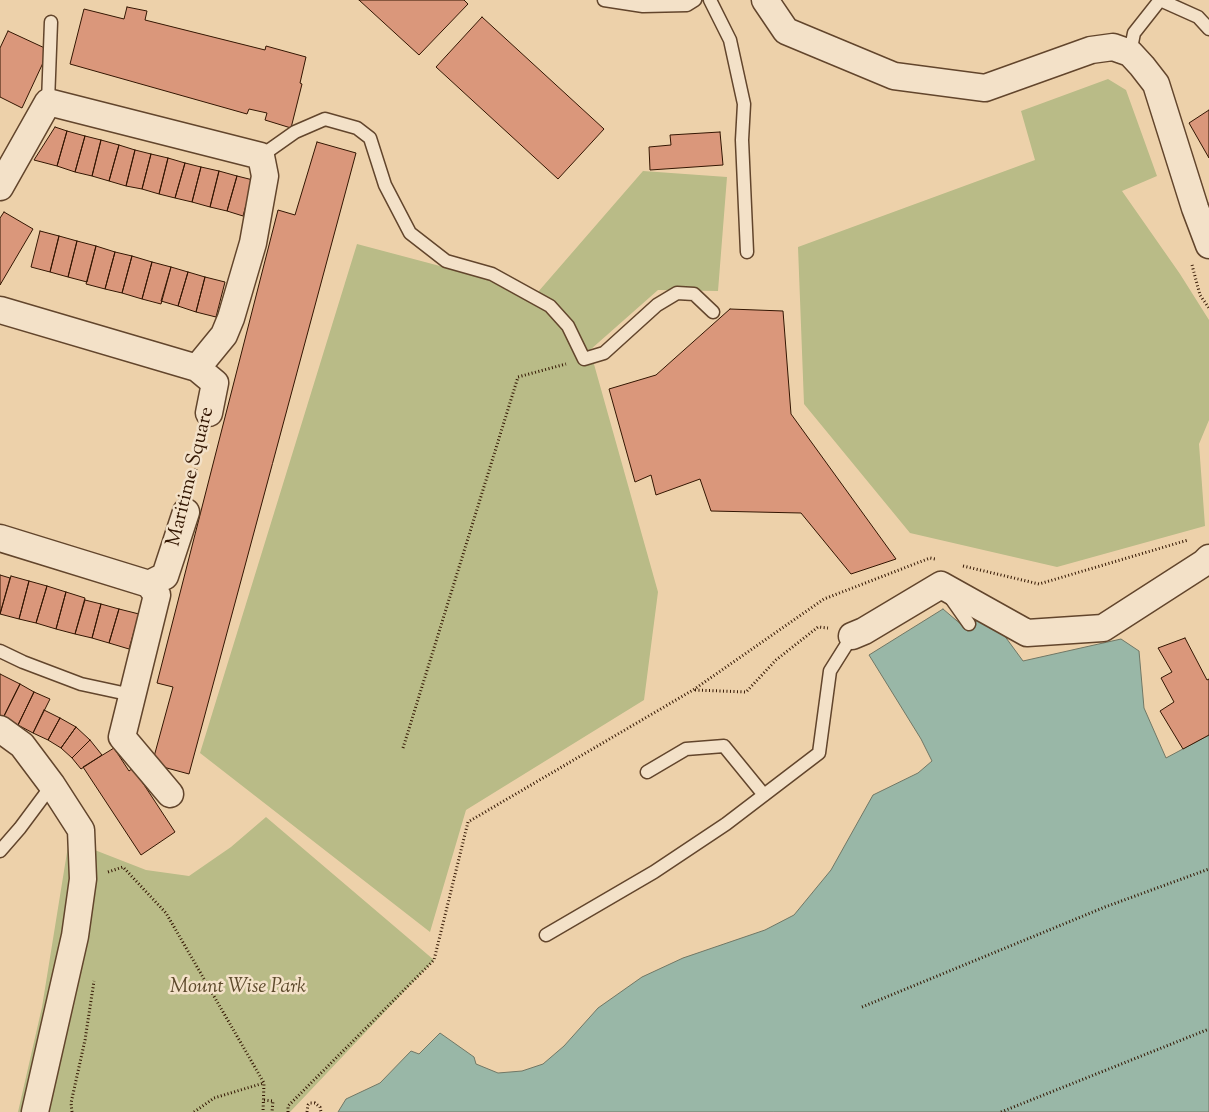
<!DOCTYPE html>
<html>
<head>
<meta charset="utf-8">
<style>
  body { margin:0 }
  canvas { display:block; background:#edd1aa }
</style>
</head>
<body>
<canvas width="1209" height="1112"></canvas>
<script>
const context = document.querySelector('canvas').getContext('2d');
context.lineJoin = 'round';
function fillPath(path, color) {
  context.fillStyle = color;
  context.fill(path, 'evenodd');
}
function poly(rows) {
  const path = new Path2D();
  for (const r of rows) {
    path.moveTo(r[0], r[1]);
    for (let i = 2; i < r.length; i += 2) path.lineTo(r[i], r[i + 1]);
  }
  return path;
}
function strokePath(path, color, width, dash) {
  context.strokeStyle = color;
  context.lineWidth = width;
  context.lineCap = dash ? 'butt' : 'round';
  context.setLineDash(dash || []);
  context.stroke(path);
}
function label(font, color, halo, rows, align = 'center') {
  context.font = font + ' "Sorts Mill Goudy",serif';
  context.lineWidth = 5;
  context.setLineDash([]);
  context.textBaseline = 'middle';
  context.strokeStyle = halo;
  context.fillStyle = color;
  for (const [text, x, y, turn = 0] of rows) {
    context.save();
    context.translate(x, y);
    context.rotate((+turn || 0) * Math.PI / 180);
    context.textAlign = isNaN(turn) ? turn : align;
    if (halo) context.strokeText(text, 0, 0);
    context.fillText(text, 0, 0);
    context.restore();
  }
}
fillPath(poly([
  [1108,79,1126,90,1157,176,1122,191,1180,274,1209,320,1209,420,1199,444,1205,526,1057,567,910,533,804,404,798,247,1035,160,1021,111],
  [643,171,727,177,718,291,658,290,590,350,658,592,644,700,466,810,430,932,200,753,357,244,538,292],
  [266,817,434,960,290,1112,18,1112,42,1007,69,840,146,870,189,876,231,847]
]), '#b9bb87');
const water = poly([
  [943,609,963,626,990,616,1023,661,1121,639,1139,651,1144,708,1166,758,1209,735,1209,1112,338,1112,346,1099,380,1083,411,1051,419,1054,440,1033,474,1057,476,1064,498,1073,522,1071,543,1064,564,1046,598,1008,642,977,683,958,765,930,794,915,831,870,873,795,918,773,932,761,921,739,869,655,943,609]
]);
fillPath(water, '#99b7a7');
strokePath(water, '#707765', 1);
const building = poly([
  [359,0,464,0,468,4,419,55,359,0],
  [127,7,147,11,145,20,265,50,266,46,306,57,300,83,302,84,291,128,265,120,267,113,249,109,247,114,70,64,84,9,124,19,127,7],
  [482,17,604,129,558,179,436,67,482,17],
  [8,31,49,50,22,108,0,97,0,48,8,31],
  [1209,110,1209,158,1189,123,1209,110],
  [55,127,67,131,57,166,34,160,55,127],
  [67,131,85,136,75,172,57,166,67,131],
  [720,132,723,165,650,170,649,147,671,145,670,135,720,132],
  [85,136,101,140,92,176,75,172,85,136],
  [101,140,119,145,109,181,92,176,101,140],
  [317,142,356,153,189,774,152,764,173,687,157,683,278,210,295,215,317,142],
  [119,145,135,150,126,186,109,181,119,145],
  [135,150,151,154,142,189,126,186,135,150],
  [151,154,168,158,159,194,142,189,151,154],
  [168,158,185,163,175,198,159,194,168,158],
  [185,163,201,167,192,202,175,198,185,163],
  [201,167,219,171,210,207,192,202,201,167],
  [219,171,237,176,227,211,210,207,219,171],
  [237,176,253,180,243,216,227,211,237,176],
  [4,212,33,229,0,285,0,218,4,212],
  [40,231,59,236,50,272,31,267,40,231],
  [59,236,77,241,68,277,50,272,59,236],
  [77,241,96,246,87,282,68,277,77,241],
  [96,246,115,252,105,289,86,284,96,246],
  [115,252,132,256,122,293,105,289,115,252],
  [132,256,152,262,142,299,122,293,132,256],
  [152,262,171,267,161,304,142,299,152,262],
  [171,267,188,272,178,306,161,301,171,267],
  [188,272,205,277,196,312,178,306,188,272],
  [205,277,225,282,216,317,196,312,205,277],
  [730,309,783,311,791,414,896,559,851,574,801,513,711,511,700,479,656,495,651,475,635,482,609,389,656,375,730,309],
  [0,575,10,578,0,614,0,575],
  [11,576,29,581,19,619,0,614,11,576],
  [29,581,47,586,36,623,19,619,29,581],
  [47,586,66,592,56,629,36,623,47,586],
  [66,592,85,598,75,634,56,629,66,592],
  [85,600,101,604,92,638,75,634,85,600],
  [101,604,119,609,109,643,92,638,101,604],
  [119,609,139,614,129,649,109,643,119,609],
  [1185,638,1207,680,1209,679,1209,735,1183,749,1160,711,1174,702,1161,678,1172,672,1158,648,1185,638],
  [0,674,20,684,3,718,0,716,0,674],
  [20,684,34,692,18,725,3,718,20,684],
  [34,692,50,699,33,733,18,725,34,692],
  [44,710,60,718,48,740,33,733,44,710],
  [60,718,76,727,61,748,48,740,60,718],
  [76,727,90,740,72,758,61,748,76,727],
  [90,740,102,755,81,769,72,758,90,740],
  [114,748,129,771,133,768,175,832,141,855,83,767,114,748]
]);
fillPath(building, '#da977b');
strokePath(building, '#331602', 1);
const lane = poly([
  [604,0,643,6,687,5,695,0],
  [710,0,730,40,744,104,742,140,747,252],
  [1160,0,1198,17,1209,29],
  [1130,53,1134,33,1160,0],
  [48,102,51,22],
  [261,156,295,132,325,119,357,128,370,138,385,185,410,233,446,261,492,274,550,306,568,326,584,359,604,353,657,305,677,293,694,294,713,312],
  [950,597,969,624],
  [0,651,23,662,81,684,132,695],
  [647,772,686,749,724,746,764,795],
  [0,851,20,828,52,785],
  [546,935,654,872,726,824,819,753,830,671,852,636]
]);
const street = poly([
  [765,0,786,31,894,76,985,88,1091,50,1113,47,1130,53,1142,66,1156,84,1195,208,1209,245],
  [0,187,48,102,261,156,265,176,253,243,231,318,224,335,197,368],
  [0,310,197,368,215,383,209,413],
  [0,538,149,584,157,595,122,737,170,794],
  [149,584,165,576,186,512],
  [852,636,864,631,941,585,1027,633,1103,628,1204,563,1209,558],
  [0,729,22,745,52,785,81,830,83,879,75,936,35,1112]
]);
strokePath(lane, '#62452c', 15);
strokePath(street, '#62452c', 29);
strokePath(poly([
  [1192,265,1200,295,1209,308],
  [192,487,203,437],
  [963,566,1039,584,1188,540],
  [695,690,746,692,776,660,818,627,828,628],
  [403,748,518,377,566,364],
  [108,872,123,867,166,913,264,1083,263,1112],
  [862,1007,1105,907,1209,869],
  [264,1100,273,1101,272,1112],
  [72,1112,71,1103,85,1040,94,981],
  [194,1112,214,1098,264,1083],
  [288,1112,288,1106,434,960,468,822,693,690,824,599,930,558,935,559],
  [307,1112,308,1105,310,1103,315,1103,320,1107,321,1112],
  [1001,1112,1209,1029]
]), '#331602', 3, [1, 2.5]);
strokePath(lane, '#f3e1c8', 12);
strokePath(street, '#f3e1c8', 26);
label('20px', '#331602', '#f3e1c8', [
  ["Maritime Square",192,477,-76]
]);
label('italic 20px', '#5b482a', '#f3e1c8', [
  ["Mount Wise Park",238,989]
]);
</script>
</body>
</html>
